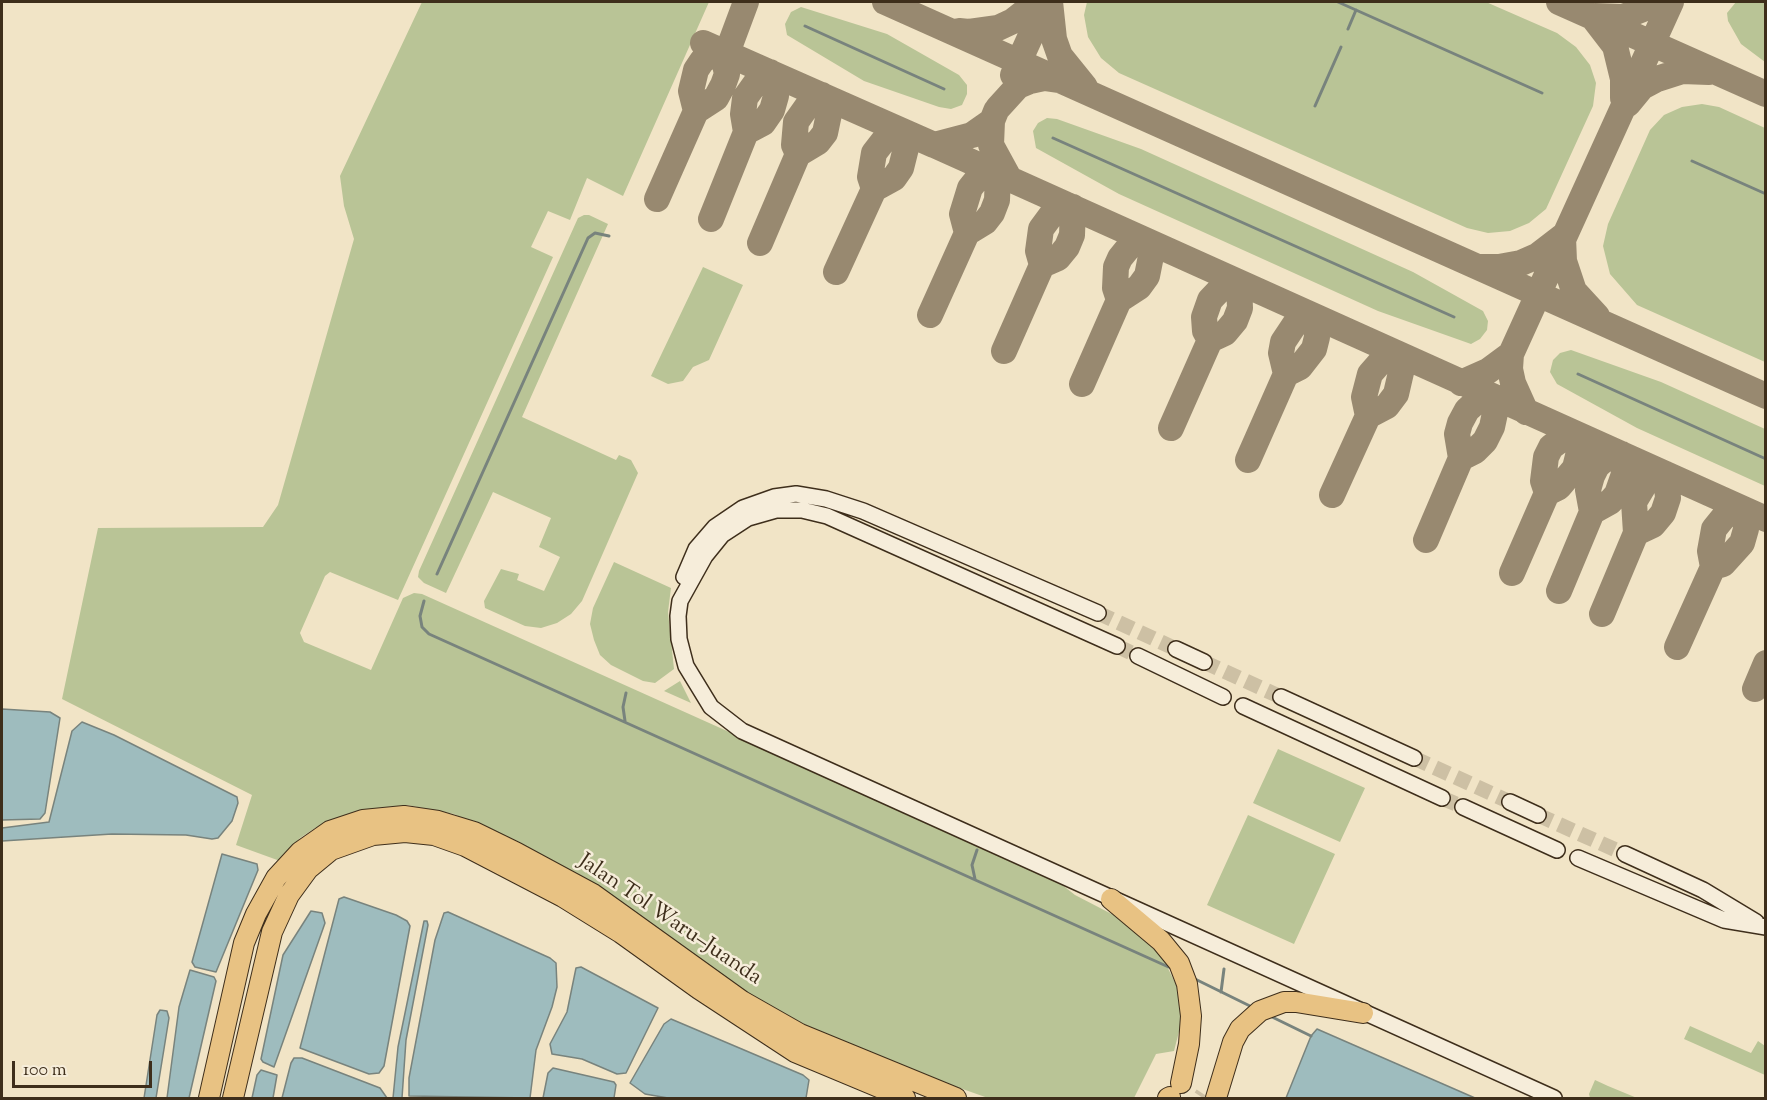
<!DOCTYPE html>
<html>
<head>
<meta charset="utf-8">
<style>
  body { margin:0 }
  #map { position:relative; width:1767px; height:1100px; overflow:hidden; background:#f1e4c6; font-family:"Sorts Mill Goudy",serif }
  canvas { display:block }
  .frame { position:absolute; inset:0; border:3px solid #3e2e1b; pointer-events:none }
  .scale { position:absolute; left:12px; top:1061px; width:140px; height:27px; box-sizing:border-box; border:3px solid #3e2e1b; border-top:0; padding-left:8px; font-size:18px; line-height:21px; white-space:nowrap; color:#3e2e1b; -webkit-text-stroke:4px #f6edda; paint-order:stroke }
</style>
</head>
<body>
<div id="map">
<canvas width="1767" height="1100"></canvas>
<div class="frame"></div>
<div class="scale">100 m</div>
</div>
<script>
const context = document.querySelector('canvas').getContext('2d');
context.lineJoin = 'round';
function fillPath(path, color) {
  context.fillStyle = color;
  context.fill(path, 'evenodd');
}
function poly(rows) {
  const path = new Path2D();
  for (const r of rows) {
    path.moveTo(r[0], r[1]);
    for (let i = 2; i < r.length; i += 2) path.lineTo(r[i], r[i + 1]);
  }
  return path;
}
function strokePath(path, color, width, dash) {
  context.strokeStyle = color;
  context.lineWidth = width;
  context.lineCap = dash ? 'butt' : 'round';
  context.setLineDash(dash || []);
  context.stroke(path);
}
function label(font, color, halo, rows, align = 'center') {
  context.font = font + ' "Sorts Mill Goudy",serif';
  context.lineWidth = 5;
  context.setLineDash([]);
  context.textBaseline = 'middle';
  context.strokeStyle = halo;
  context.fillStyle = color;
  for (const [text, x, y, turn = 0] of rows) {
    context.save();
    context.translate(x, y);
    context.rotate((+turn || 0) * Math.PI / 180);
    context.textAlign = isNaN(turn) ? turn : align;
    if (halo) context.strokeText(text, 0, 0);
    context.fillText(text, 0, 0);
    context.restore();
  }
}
fillPath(poly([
  [422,2,709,2,623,196,587,178,570,220,548,211,531,247,553,257,398,600,330,572,325,576,300,633,304,642,371,670,403,598,414,593,422,594,1052,877,1075,895,1129,923,1151,941,1163,958,1179,991,1182,1020,1174,1051,1156,1054,1134,1098,988,1098,889,1063,796,1022,748,995,693,953,578,874,454,814,407,805,360,810,315,828,300,838,280,861,236,845,252,795,62,699,98,528,263,527,278,505,354,239,344,206,340,176],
  [1087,2,1486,2,1557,33,1576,47,1590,65,1596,83,1593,106,1546,209,1529,223,1510,231,1488,233,1467,228,1119,73,1101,58,1088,37,1084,15],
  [1736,2,1765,2,1765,62,1741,44,1728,21,1727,13],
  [801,7,887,34,959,75,967,85,967,94,962,105,951,109,939,107,864,81,787,35,785,24,791,12],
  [1702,104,1719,107,1765,128,1765,362,1637,305,1610,274,1603,246,1608,224,1650,130,1664,115,1682,107],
  [1047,118,1057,119,1141,149,1413,272,1483,311,1488,321,1487,330,1480,339,1471,344,1378,311,1119,194,1036,148,1033,131,1038,123],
  [584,215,589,215,608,224,522,417,616,460,619,455,631,460,638,473,582,601,571,614,557,623,541,628,525,626,485,608,484,601,501,569,519,574,517,580,544,591,560,557,539,547,551,518,493,492,446,593,424,583,418,577,419,571,578,218],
  [703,267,743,285,709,360,693,367,683,381,668,384,651,376],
  [1571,350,1661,382,1765,429,1765,486,1637,428,1557,384,1550,372,1553,360,1560,353],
  [614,562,671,588,668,612,674,669,655,683,643,681,611,665,600,655,594,640,590,624,593,608],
  [680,681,691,703,664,691],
  [1278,749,1365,788,1340,842,1253,803],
  [1248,815,1335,854,1294,944,1207,905],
  [1690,1026,1751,1053,1758,1041,1765,1046,1765,1075,1684,1039],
  [1595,1080,1608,1086,1637,1098,1590,1098,1589,1094]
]), '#b9c496');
const water = poly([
  [2,709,50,712,60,718,45,813,40,819,2,820,2,709],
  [82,722,114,735,237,797,238,803,232,821,218,838,212,839,186,835,112,834,2,841,2,828,49,822,72,731,82,722],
  [222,854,257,864,258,870,216,972,195,967,192,962,222,854],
  [344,897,396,915,407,921,410,926,384,1066,379,1073,369,1074,300,1048,339,899,344,897],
  [311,911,322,913,325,923,274,1067,263,1062,261,1059,283,955,311,911],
  [448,912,550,958,556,963,557,987,552,1007,536,1050,530,1098,409,1096,409,1078,435,940,444,913,448,912],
  [424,921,427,921,428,925,406,1040,402,1098,393,1098,398,1047,424,921],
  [581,967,658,1008,626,1073,617,1074,582,1059,552,1054,550,1044,567,1012,576,968,581,967],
  [190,970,214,977,216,981,189,1098,167,1098,179,1007,190,970],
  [160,1010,167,1011,169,1018,156,1098,144,1098,157,1015,160,1010],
  [671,1019,803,1075,809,1080,806,1098,668,1098,645,1094,630,1083,664,1024,671,1019],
  [1317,1029,1475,1098,1286,1098,1311,1036,1317,1029],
  [294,1058,302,1058,380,1088,387,1098,282,1098,291,1063,294,1058],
  [553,1068,614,1082,616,1085,614,1098,543,1098,548,1073,553,1068],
  [261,1070,277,1075,273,1098,252,1098,257,1075,261,1070]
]);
fillPath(water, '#9ebcbe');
strokePath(water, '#78837d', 1.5);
strokePath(poly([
  [1338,2,1542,93],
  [805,26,944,89],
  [1348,29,1356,10],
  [1315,106,1341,47],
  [1053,138,1454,317],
  [1692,161,1766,194],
  [1578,374,1766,459],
  [437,574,588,238,595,233,609,236],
  [424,601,420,616,422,627,429,634,1173,969],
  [625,721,623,707,626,693],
  [975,879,972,865,977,850],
  [1193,978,1252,1007],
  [1221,992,1224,969],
  [1268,1015,1311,1036]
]), '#78837d', 3);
strokePath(poly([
  [885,2,1766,396],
  [1050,2,1054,39,1060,56,1085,87],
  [1559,2,1766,94],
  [1595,16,1623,17,1661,2],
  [1595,20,1615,46,1623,79,1623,98],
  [959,31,969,32,998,28,1013,21,1037,2],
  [703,43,934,145,972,135,992,121],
  [727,53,746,2],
  [1013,75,1046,2],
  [1628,104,1642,87,1657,79,1682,71,1709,72],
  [998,108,1018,86,1030,81,1044,78,1058,80],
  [696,111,716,98,723,85,727,74,722,51],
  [996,111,992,121,991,145,1009,178],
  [934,145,1766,519],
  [657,199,696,111,691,91,696,70,702,61,718,49],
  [711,219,746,132,743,114,745,98,760,77,770,72,776,96,772,110,763,123,746,132],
  [967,233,985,222,992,213,997,200,998,173],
  [1563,237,1564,261,1574,291,1597,316],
  [760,243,798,154,794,145,796,122,813,98,822,95,829,102,830,109,825,133,818,142,798,154],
  [1042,265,1058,258,1067,247,1072,235,1073,207],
  [1480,267,1499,267,1521,263,1537,256,1563,236],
  [836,272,874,189,894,178,901,168,907,144,902,131,888,135,874,153,870,177,874,189],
  [1119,300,1115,288,1116,267,1120,258,1137,237],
  [930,315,967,233,962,214,970,188,978,178,992,170],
  [1210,340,1205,331,1204,317,1210,300,1230,279],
  [1004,351,1042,265,1038,251,1041,229,1055,210,1065,204],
  [1286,374,1281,353,1283,342,1297,321,1307,315],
  [1461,383,1488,371,1511,354],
  [1082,384,1119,300,1139,287,1147,276,1151,256,1149,243],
  [1526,412,1513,383,1510,369,1511,354,1671,2],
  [1368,416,1387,406,1396,394,1402,368,1399,356],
  [1171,428,1210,340,1225,333,1235,321,1240,308,1239,284],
  [1461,458,1457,434,1460,423,1467,410,1485,394],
  [1248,460,1286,374,1300,367,1314,349,1317,337,1316,318],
  [1547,493,1559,487,1575,468,1580,448,1578,435],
  [1332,495,1368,416,1364,397,1370,374,1384,358,1392,353],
  [1592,512,1588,490,1592,476,1597,466,1614,451],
  [1636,533,1653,525,1663,513,1668,498,1666,474],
  [1426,540,1461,458,1475,451,1485,441,1492,427,1495,413,1491,397],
  [1512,573,1547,493,1543,481,1546,457,1551,447,1571,432],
  [1559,591,1592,512,1610,502,1617,494,1624,474,1622,454],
  [1602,614,1636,533,1634,502,1646,482,1658,471],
  [1677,647,1713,567,1710,551,1714,529,1727,513,1737,506,1745,517,1746,529,1742,543,1723,564,1713,567],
  [1755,689,1766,663]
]), '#988970', 26);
strokePath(poly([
  [1098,613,1176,649],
  [1117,646,1138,656],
  [1204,662,1281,697],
  [1414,758,1510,802],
  [1442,798,1463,807],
  [1538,815,1625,854]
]), '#cdc0a4', 15, [15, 8]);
strokePath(poly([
  [1203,1098,1205,1095]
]), '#cdc0a4', 20, [20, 10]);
const secondary = poly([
  [684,577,696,549,715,527,743,508,774,497,796,494,826,499,863,511,1098,613],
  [1117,646,827,516,802,510,776,510,748,518,722,535,705,556,680,601,678,616,679,639,686,666,711,707,742,731,1554,1098],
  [1176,649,1204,662],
  [1138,656,1223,697],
  [1281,697,1414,758],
  [1243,706,1442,798],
  [1510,802,1538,815],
  [1463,807,1557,850],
  [1625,854,1703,890,1756,922],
  [1578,858,1724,920,1766,927]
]);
const highway = poly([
  [1111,899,1161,941,1179,963,1187,984,1191,1016,1189,1044,1181,1083],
  [209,1098,244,943,256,914,276,878,300,852,330,831,363,820,404,816,438,821,474,832,517,853,593,894,742,1001,800,1034,956,1098],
  [233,1098,272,932,289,895,308,869,331,850,373,835,405,832,434,835,465,846,563,897,621,933,699,989,795,1052,905,1098],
  [1168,1098,1170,1097],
  [1216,1098,1233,1042,1240,1029,1260,1011,1284,1002,1296,1002,1363,1013]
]);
strokePath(secondary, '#3e2e1b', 18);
strokePath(highway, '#3e2e1b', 22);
strokePath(secondary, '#f6edda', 15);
strokePath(highway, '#e8c283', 20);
label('22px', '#3e2e1b', '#f6edda', [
  ["Jalan Tol Waru–Juanda",669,921,34]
]);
</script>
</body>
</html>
